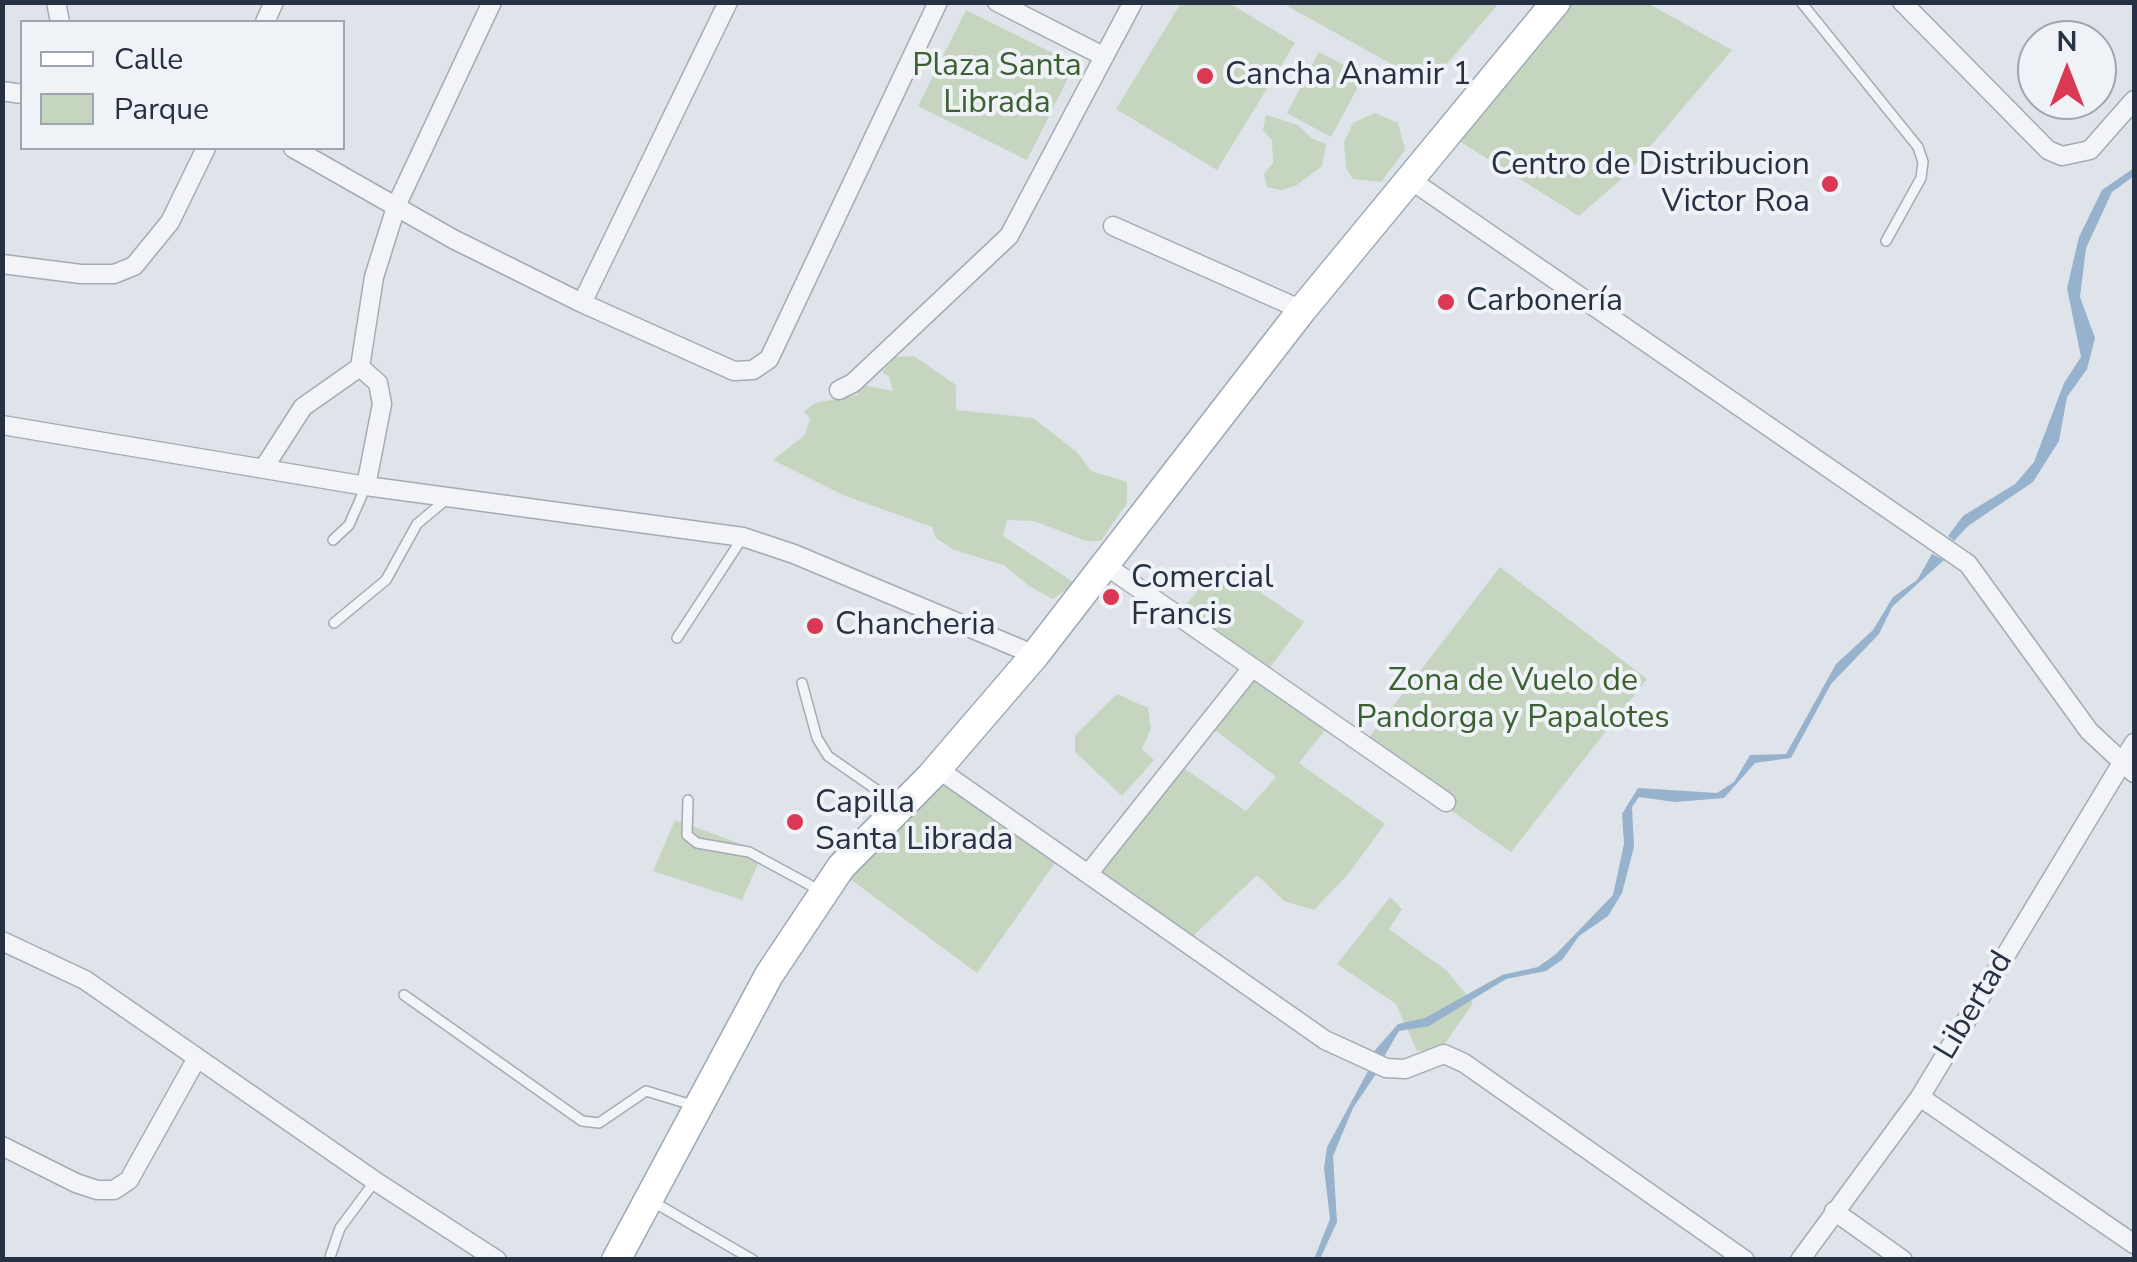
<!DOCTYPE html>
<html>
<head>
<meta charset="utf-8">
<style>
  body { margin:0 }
  #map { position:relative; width:2137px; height:1262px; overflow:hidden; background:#dfe4ea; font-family:"Nunito Sans",sans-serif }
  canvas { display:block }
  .frame { position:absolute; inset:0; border:5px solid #263143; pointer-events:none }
  .legend { position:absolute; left:20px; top:20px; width:325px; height:130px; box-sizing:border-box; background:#eff3f7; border:2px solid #9fa5af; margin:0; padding:12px 18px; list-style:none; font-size:30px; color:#263143 }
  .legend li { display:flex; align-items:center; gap:20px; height:50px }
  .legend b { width:50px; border:2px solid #9fa5af }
  .north { position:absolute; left:2017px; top:20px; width:100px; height:100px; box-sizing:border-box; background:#eff3f7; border:2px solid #9fa5af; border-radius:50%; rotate:0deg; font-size:28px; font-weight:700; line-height:40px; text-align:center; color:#263143 }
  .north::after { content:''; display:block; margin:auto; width:35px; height:45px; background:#db3854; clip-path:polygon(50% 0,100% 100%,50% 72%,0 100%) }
</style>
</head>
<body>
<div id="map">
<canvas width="2137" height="1262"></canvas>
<div class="frame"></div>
<ul class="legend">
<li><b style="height:12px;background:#fff"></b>Calle</li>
<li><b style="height:28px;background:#c5d5c0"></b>Parque</li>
</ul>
<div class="north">N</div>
</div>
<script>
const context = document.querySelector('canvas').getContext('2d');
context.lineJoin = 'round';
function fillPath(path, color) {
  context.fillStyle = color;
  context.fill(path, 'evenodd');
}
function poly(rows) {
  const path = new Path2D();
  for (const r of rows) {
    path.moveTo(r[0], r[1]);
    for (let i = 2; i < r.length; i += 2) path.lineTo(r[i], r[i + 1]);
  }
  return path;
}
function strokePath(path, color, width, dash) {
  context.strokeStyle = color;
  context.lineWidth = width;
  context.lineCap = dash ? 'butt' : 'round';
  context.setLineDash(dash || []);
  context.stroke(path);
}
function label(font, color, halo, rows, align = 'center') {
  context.font = font + ' "Nunito Sans",sans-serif';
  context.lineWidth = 8;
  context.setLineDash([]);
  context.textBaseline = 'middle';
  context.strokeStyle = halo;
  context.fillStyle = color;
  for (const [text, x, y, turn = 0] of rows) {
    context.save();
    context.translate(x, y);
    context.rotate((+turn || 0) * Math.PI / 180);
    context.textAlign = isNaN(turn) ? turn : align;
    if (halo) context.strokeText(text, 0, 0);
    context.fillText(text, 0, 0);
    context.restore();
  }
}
fillPath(poly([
  [1181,3,1229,3,1295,43,1217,170,1116,109],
  [1282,3,1499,2,1499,3,1429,85],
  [1568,3,1647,3,1732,50,1625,176,1579,216,1451,136],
  [966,10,1075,64,1027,160,918,106],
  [1319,52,1364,76,1331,137,1287,113],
  [1375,113,1398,123,1405,150,1381,182,1353,179,1346,168,1344,142,1353,123],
  [1266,115,1298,125,1311,138,1326,144,1322,166,1297,185,1281,190,1267,187,1264,174,1273,163,1272,140,1263,130],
  [914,356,956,385,956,410,1033,418,1077,452,1091,471,1127,482,1127,503,1101,541,1086,541,1034,521,1007,520,1003,536,1075,583,1053,599,1029,586,1004,565,954,550,936,538,932,527,843,495,773,460,805,435,810,418,804,412,815,403,857,395,862,385,893,391,889,377,882,372,895,357],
  [1500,567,1647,679,1511,852,1361,748],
  [1214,571,1242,590,1251,586,1304,622,1268,670,1180,612],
  [1255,676,1325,730,1299,763,1385,824,1349,873,1314,910,1284,901,1257,875,1190,939,1096,873,1185,769,1246,811,1276,777,1214,729],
  [1117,694,1148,708,1151,729,1142,749,1154,760,1122,796,1075,752,1075,735],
  [939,778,1057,860,977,973,850,879],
  [675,820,763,852,742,900,653,871],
  [1390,897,1402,909,1389,929,1447,971,1473,1003,1442,1048,1417,1051,1396,1004,1337,964]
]), '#c5d5c0');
fillPath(poly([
  [2134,168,2134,176,2112,192,2086,248,2080,297,2095,338,2087,369,2067,397,2059,441,2033,482,1968,526,1954,541,1948,536,1963,516,2015,484,2034,462,2064,383,2081,357,2067,288,2079,237,2102,190],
  [1932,554,1944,560,1892,607,1879,634,1831,684,1791,758,1755,763,1724,798,1675,802,1639,797,1632,807,1634,847,1622,893,1608,916,1579,936,1563,959,1546,971,1506,979,1429,1026,1399,1031,1382,1060,1369,1057,1398,1024,1425,1018,1502,975,1538,967,1556,954,1613,895,1624,844,1622,814,1638,788,1717,793,1734,782,1750,755,1786,754,1836,664,1873,630,1893,597,1917,580],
  [1368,1071,1376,1074,1353,1108,1333,1156,1337,1222,1320,1259,1314,1259,1330,1219,1324,1168,1327,1147]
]), '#97b2cd');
const service = poly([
  [1801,2,1918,147,1923,162,1921,178,1886,241],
  [333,540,349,525,366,486],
  [334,623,386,580,417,524,448,498],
  [677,638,743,537],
  [802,683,817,738,828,756,897,804],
  [688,800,687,835,697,843,749,852,821,891],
  [404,995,582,1121,599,1123,646,1091,692,1105],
  [650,1200,753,1260],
  [329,1260,340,1228,375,1181]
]);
const minor = poly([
  [56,2,60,22],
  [997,2,1103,56],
  [1902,2,2048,150,2062,156,2090,150,2134,100],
  [265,22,274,2],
  [2,91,22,94],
  [293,148,453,239,582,303,734,371,753,370,769,359,938,2],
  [1408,178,1968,564,2089,731,2134,773],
  [1113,226,1302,310],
  [2,264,81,274,114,274,134,266,170,222,206,148],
  [582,303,728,2],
  [839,390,853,383,1009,236,1133,2],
  [2,425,366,486,743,537,794,554,1035,655],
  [265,466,303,407,360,367],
  [366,486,382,404,378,383,360,367,374,277,397,204,492,2],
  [1105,565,1446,802],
  [938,769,1325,1040,1386,1068,1405,1069,1444,1054,1464,1063,1745,1260],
  [1088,874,1251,669],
  [2,941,85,980,375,1181,497,1260],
  [1920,1097,2134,1244],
  [2,1146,76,1183,97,1190,114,1190,129,1180,197,1058],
  [1834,1211,1903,1260],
  [1800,1260,1920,1097,2134,743]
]);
const primary = poly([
  [616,1260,769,975,841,867,931,776,1035,655,1302,310,1556,2]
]);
strokePath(service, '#a4abb5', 12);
strokePath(minor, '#a4abb5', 21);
strokePath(primary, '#9da8b7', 31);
strokePath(service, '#f2f4f8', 9);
strokePath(minor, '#f2f4f8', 18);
strokePath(primary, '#fff', 28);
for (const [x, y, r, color] of [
  [1205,76,10,"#db3854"],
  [1830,184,10,"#db3854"],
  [1446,302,10,"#db3854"],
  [1111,597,10,"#db3854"],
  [815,626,10,"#db3854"],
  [795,822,10,"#db3854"]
]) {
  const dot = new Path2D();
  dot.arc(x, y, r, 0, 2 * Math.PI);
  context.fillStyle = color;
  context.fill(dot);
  strokePath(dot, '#eff3f7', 4);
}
label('32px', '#3c6032', '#eff3f7', [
  ["Plaza Santa",997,67],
  ["Librada",997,104],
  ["Zona de Vuelo de",1513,682],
  ["Pandorga y Papalotes",1513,719]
]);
label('32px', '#263143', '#eff3f7', [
  ["Cancha Anamir 1",1225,76],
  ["Centro de Distribucion",1810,166,"right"],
  ["Victor Roa",1810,203,"right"],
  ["Carbonería",1466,302],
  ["Comercial",1131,579],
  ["Francis",1131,616],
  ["Chancheria",835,626],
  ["Capilla",815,804],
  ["Santa Librada",815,841]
], 'left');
label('32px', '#263143', '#eff3f7', [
  ["Libertad",1975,1006,-59]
]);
</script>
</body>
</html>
